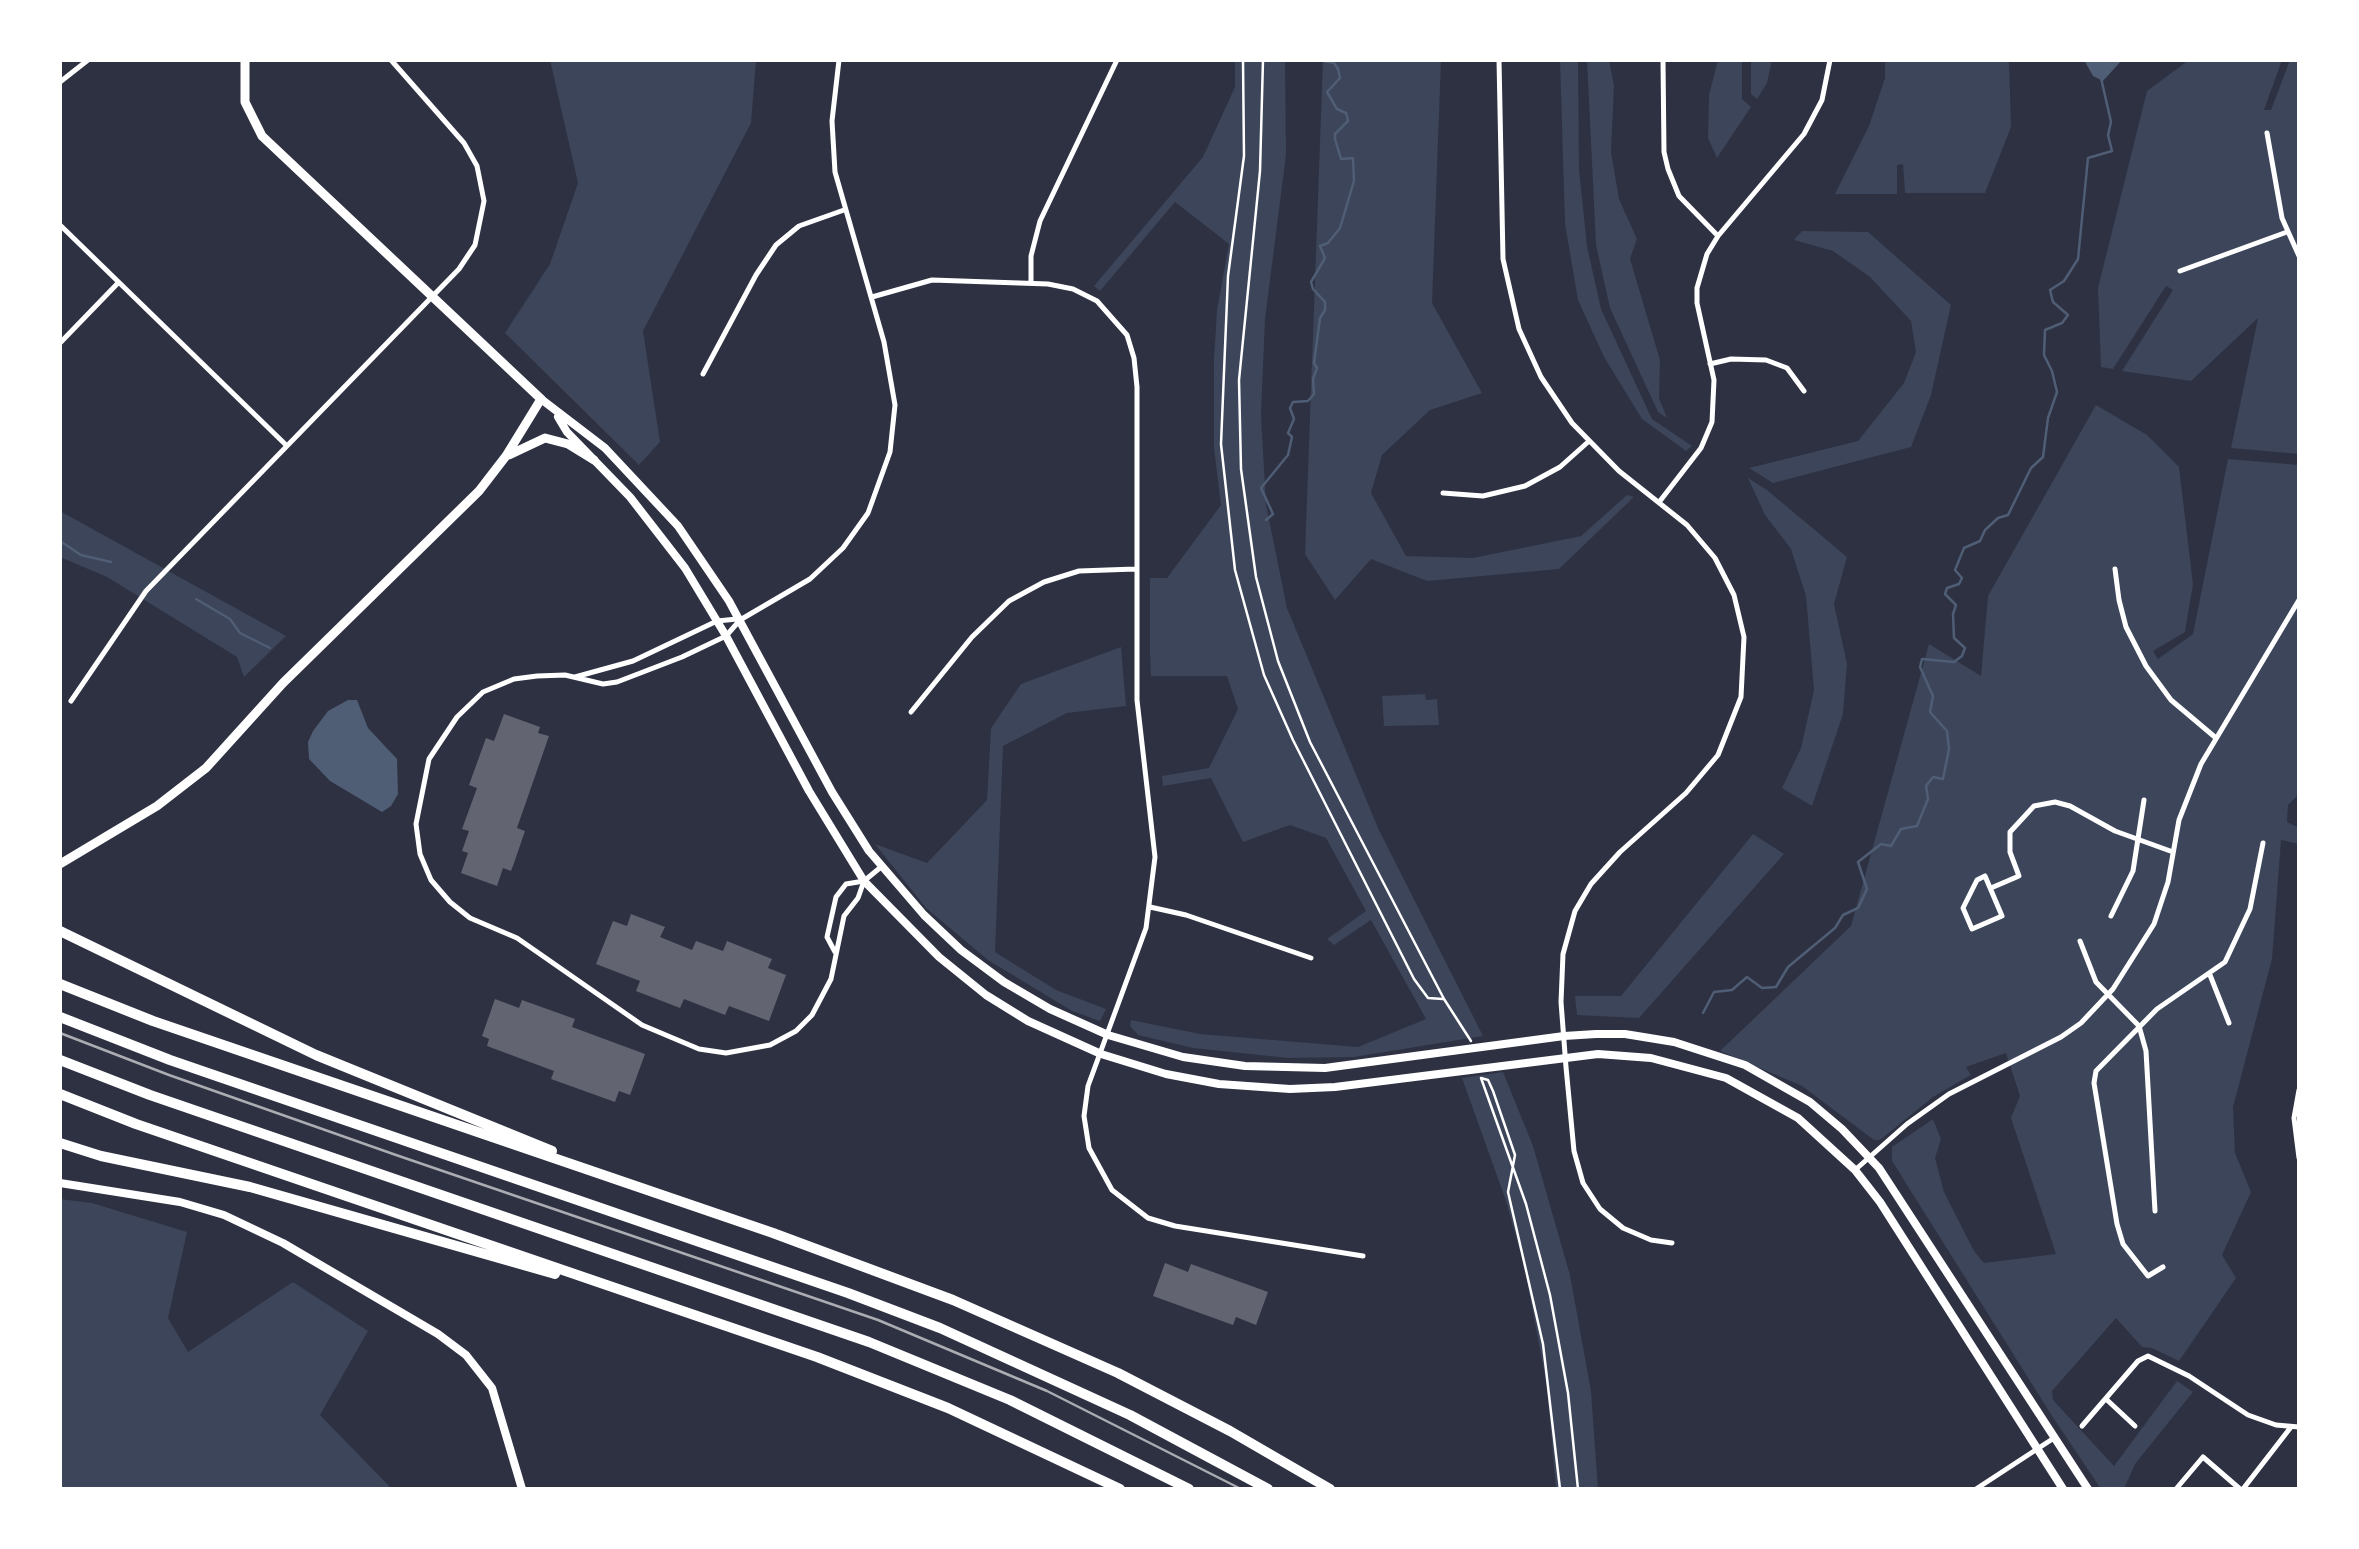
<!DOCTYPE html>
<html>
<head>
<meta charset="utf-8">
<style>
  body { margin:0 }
  #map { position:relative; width:2359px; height:1549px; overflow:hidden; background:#2d3142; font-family:Signika,sans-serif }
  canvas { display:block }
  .frame { position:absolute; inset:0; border:62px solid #fff; pointer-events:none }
</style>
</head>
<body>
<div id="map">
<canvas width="2359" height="1549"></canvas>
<div class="frame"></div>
</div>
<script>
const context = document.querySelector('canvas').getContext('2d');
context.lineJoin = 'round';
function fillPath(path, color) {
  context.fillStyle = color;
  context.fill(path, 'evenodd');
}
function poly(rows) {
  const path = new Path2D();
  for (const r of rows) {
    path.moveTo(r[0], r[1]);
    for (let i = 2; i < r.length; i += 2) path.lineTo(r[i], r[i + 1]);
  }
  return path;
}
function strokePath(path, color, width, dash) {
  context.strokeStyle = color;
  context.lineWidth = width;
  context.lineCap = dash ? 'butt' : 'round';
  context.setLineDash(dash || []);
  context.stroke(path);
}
fillPath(poly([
  [550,60,756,60,751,123,643,331,660,442,639,465,505,333,550,264,578,183],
  [1235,60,1285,60,1286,155,1265,319,1261,415,1266,505,1287,608,1378,828,1483,1036,1354,1057,1288,1058,1193,1048,1138,1035,1130,1026,1131,1020,1200,1034,1358,1047,1426,1019,1371,920,1334,945,1327,939,1366,911,1326,838,1290,825,1243,842,1211,778,1163,786,1162,776,1209,768,1238,709,1227,676,1151,676,1150,654,1150,578,1167,578,1221,505,1214,448,1214,359,1217,310,1229,244,1175,202,1100,291,1094,286,1203,157,1235,87],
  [1323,60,1441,60,1432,303,1482,393,1430,410,1382,455,1371,493,1406,556,1473,558,1581,536,1627,495,1634,497,1559,569,1427,581,1371,559,1335,600,1305,554],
  [1560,60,1578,60,1579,169,1587,246,1601,309,1652,419,1692,446,1686,451,1642,419,1604,357,1578,300,1565,224],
  [1587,60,1609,60,1614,86,1611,152,1619,199,1637,239,1630,259,1660,360,1659,398,1667,418,1658,412,1610,308,1596,245],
  [1718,60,1742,60,1742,99,1751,107,1717,158,1708,138,1709,95],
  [1751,60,1772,60,1767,83,1757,99,1751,94],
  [1885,60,2009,60,2011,127,1985,193,1905,193,1903,164,1897,165,1897,194,1835,194,1869,126,1885,78],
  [2189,60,2282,60,2264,110,2271,110,2290,60,2299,60,2299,454,2231,448,2258,318,2191,381,2122,371,2173,290,2166,286,2113,369,2101,367,2098,288,2147,91],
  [1802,231,1868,232,1951,305,1931,395,1911,447,1773,483,1749,468,1858,441,1904,383,1916,352,1911,321,1870,277,1833,251,1794,240],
  [2096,405,2147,435,2179,467,2193,584,2185,632,2153,651,2158,659,2193,634,2228,459,2299,465,2299,794,2288,805,2287,822,2299,828,2299,844,2281,840,2272,959,2233,1107,2235,1153,2251,1192,2222,1255,2236,1278,2179,1361,2152,1348,2142,1347,2116,1318,2052,1391,2053,1400,2114,1466,2177,1381,2193,1392,2135,1464,2124,1489,2101,1489,2052,1416,1892,1161,1892,1147,1933,1119,1941,1139,1935,1158,1944,1192,1974,1251,1984,1263,2056,1254,2011,1118,2020,1096,2006,1053,1966,1067,1971,1075,1933,1097,1880,1140,1874,1140,1802,1086,1720,1051,1851,926,1929,644,1981,676,1988,596],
  [1748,478,1767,490,1847,557,1834,604,1847,664,1843,714,1812,806,1782,788,1801,748,1814,690,1806,596,1791,549,1765,515],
  [60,511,286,636,244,677,237,657,107,577,60,557],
  [1121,647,1126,706,1067,713,1003,746,995,952,1056,990,1106,1009,1100,1021,1072,1011,988,960,926,908,875,844,927,863,987,800,991,728,1021,684],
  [1425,694,1426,700,1437,699,1439,725,1384,726,1382,696],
  [1753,834,1784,854,1639,1018,1577,1015,1575,996,1621,996],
  [1503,1072,1533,1146,1570,1275,1591,1391,1598,1489,1556,1489,1547,1386,1524,1265,1506,1201,1462,1078],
  [60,1199,92,1203,187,1232,168,1318,188,1352,293,1282,368,1331,320,1415,392,1489,60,1489]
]), '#3c4559');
fillPath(poly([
  [2084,60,2122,60,2103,81,2093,76],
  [348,700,357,700,368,728,397,759,398,794,391,806,382,812,330,781,309,759,308,742,313,731,328,711]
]), '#4f5d75');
strokePath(poly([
  [1266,520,1273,514,1261,488,1288,455,1292,437,1288,433,1294,419,1290,408,1293,402,1308,401,1314,394,1313,379,1317,368,1314,363,1320,318,1325,310,1325,302,1313,289,1311,282,1325,258,1320,246,1328,243,1340,228,1354,181,1353,158,1341,159,1335,139,1335,134,1348,121,1346,113,1337,109,1327,92,1340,78,1338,69,1334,63,1318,60],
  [60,541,81,555,111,562],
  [196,599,230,619,240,633,270,648],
  [1703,1013,1714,992,1732,990,1747,977,1762,988,1776,987,1788,967,1835,928,1843,915,1858,908,1867,889,1858,862,1881,844,1891,846,1901,829,1917,826,1928,799,1926,786,1933,777,1943,779,1949,749,1947,731,1930,712,1933,696,1920,667,1922,659,1954,662,1962,656,1965,648,1954,638,1953,614,1956,605,1945,594,1947,588,1959,584,1962,578,1955,570,1964,548,1980,541,1985,530,1998,518,2008,515,2031,468,2043,457,2048,418,2057,392,2052,371,2044,355,2045,330,2062,323,2068,315,2053,302,2050,290,2064,281,2078,259,2088,158,2112,151,2108,135,2111,122,2101,78]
]), '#4f5d75', 2.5);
fillPath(poly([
  [504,714,540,727,538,733,549,736,517,828,525,831,514,863,511,871,503,868,497,886,461,873,468,853,462,851,469,831,462,829,477,788,469,785,486,738,494,741],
  [631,914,665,927,660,937,692,950,696,941,723,951,727,941,772,959,768,968,786,975,769,1021,729,1006,725,1015,684,999,680,1008,636,991,640,981,596,964,613,921,627,926],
  [495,999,519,1008,522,1000,575,1019,572,1027,645,1054,630,1095,619,1091,615,1102,551,1079,554,1071,487,1046,489,1039,482,1036],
  [1165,1263,1188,1272,1191,1264,1268,1292,1256,1325,1236,1317,1233,1325,1153,1296]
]), '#626471');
strokePath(poly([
  [1243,60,1244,156,1228,276,1221,444,1235,570,1264,675,1293,740,1414,979,1428,998,1443,999],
  [1263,60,1260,171,1239,380,1241,469,1256,577,1278,661,1310,742,1444,999,1471,1041],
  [1481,1078,1526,1204,1550,1295,1568,1393,1578,1489],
  [1481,1078,1488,1080,1493,1091,1515,1155,1508,1192,1543,1344,1560,1489]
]), '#fff', 2.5);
strokePath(poly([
  [839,60,832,121,835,172,884,342,895,405,890,452,868,513,843,548,810,579,740,620,726,636,682,657,617,682,603,684,565,675,537,676,514,679,483,692,457,717,429,759,416,824,420,854,431,880,450,902,470,918,517,938,642,1025,699,1049,726,1053,770,1045,796,1031,812,1015,831,979,844,916,858,898,864,881],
  [1499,60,1503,259,1519,329,1541,377,1572,423,1619,471,1687,525,1715,558,1734,595,1744,637,1741,697,1718,755,1686,793,1620,852,1591,884,1575,911,1563,954,1561,1002,1566,1067,1574,1151,1583,1183,1600,1209,1623,1228,1651,1240,1672,1243],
  [1663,60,1664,152,1668,169,1679,196,1718,236],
  [60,82,88,60],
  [2267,133,2282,218,2299,256],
  [60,225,285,444],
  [2180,271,2287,232],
  [1031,283,1031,256,1040,221,1117,60],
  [872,297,932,280,1048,284,1073,289,1097,301,1127,335,1134,358,1137,387,1137,700,1155,857,1146,928,1088,1086,1084,1116,1089,1148,1112,1190,1148,1218,1175,1226,1363,1256],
  [60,343,118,283],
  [1710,364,1731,359,1766,360,1787,368,1804,391],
  [703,374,756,275,776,245,799,226,844,210],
  [1443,493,1483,496,1525,486,1560,467,1588,442],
  [1660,501,1701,448,1712,422,1714,380,1697,303,1697,288,1707,254,1718,236,1804,134,1822,100,1830,60],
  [2115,569,2119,600,2126,627,2146,666,2171,700,2216,738],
  [575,677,633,661,717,621,737,619],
  [71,701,146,591,459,269,475,245,484,201,477,166,464,143,391,60],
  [911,712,972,637,1009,601,1044,582,1079,571,1135,569],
  [1985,876,2002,916,1972,929,1963,908,1977,880,1985,876],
  [1991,888,2019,876,2010,852,2010,832,2034,806,2055,802,2070,806,2115,831,2173,852],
  [1150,907,1186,915,1311,958],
  [2111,916,2133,871,2144,800],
  [2080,941,2096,982,2139,1026,2146,1051,2155,1211],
  [835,952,827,937,836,897,846,884,864,881,881,867],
  [2210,975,2229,1023],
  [2299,1090,2294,1118,2299,1158],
  [1855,1170,1907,1124,1949,1094,2061,1037,2081,1023,2113,989,2154,924,2168,882,2179,820,2201,764,2299,600],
  [2163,1267,2148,1276,2123,1244,2117,1224,2094,1083,2096,1071,2157,1009,2225,962,2250,909,2263,843],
  [2106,1399,2135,1426],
  [2082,1426,2138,1361,2148,1356,2189,1376,2248,1415,2276,1425,2299,1427],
  [1976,1489,2054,1438],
  [2176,1489,2203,1457,2240,1489],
  [2243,1489,2291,1427]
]), '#fff', 5);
strokePath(poly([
  [541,399,605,448,678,526,729,601,832,792,869,851,924,915,961,950,1004,982,1050,1009,1108,1035,1183,1057,1245,1066,1325,1068,1564,1036,1596,1034,1625,1034,1674,1042,1745,1065,1810,1102,1842,1129,1879,1168,2088,1489],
  [558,417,567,432,630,497,685,568,726,636,809,791,864,881,939,957,986,995,1028,1021,1101,1054,1166,1074,1219,1084,1290,1089,1335,1087,1598,1054,1651,1058,1726,1078,1798,1118,1855,1170,1880,1202,2063,1489],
  [60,1183,180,1202,224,1215,283,1243,438,1334,466,1355,492,1388,522,1489]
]), '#fff', 8);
strokePath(poly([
  [509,455,545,438,568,444,594,460],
  [60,864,157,806,206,768,283,683,479,491,506,456,541,399,262,136,245,102,245,60]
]), '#fff', 9);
strokePath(poly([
  [60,931,316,1055,552,1151],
  [60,984,153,1021,773,1233,953,1300,1118,1373,1230,1431,1330,1489],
  [60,1017,170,1060,848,1293,940,1328,1130,1415,1268,1489],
  [60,1060,150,1095,869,1342,1010,1400,1189,1489],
  [60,1094,136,1124,817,1357,948,1408,1120,1489],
  [60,1143,101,1156,250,1187,555,1274]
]), '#fff', 10);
strokePath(poly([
  [60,1033,169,1075,396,1155,878,1320,1047,1391,1241,1489]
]), '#abadb3', 2.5);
</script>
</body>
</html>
